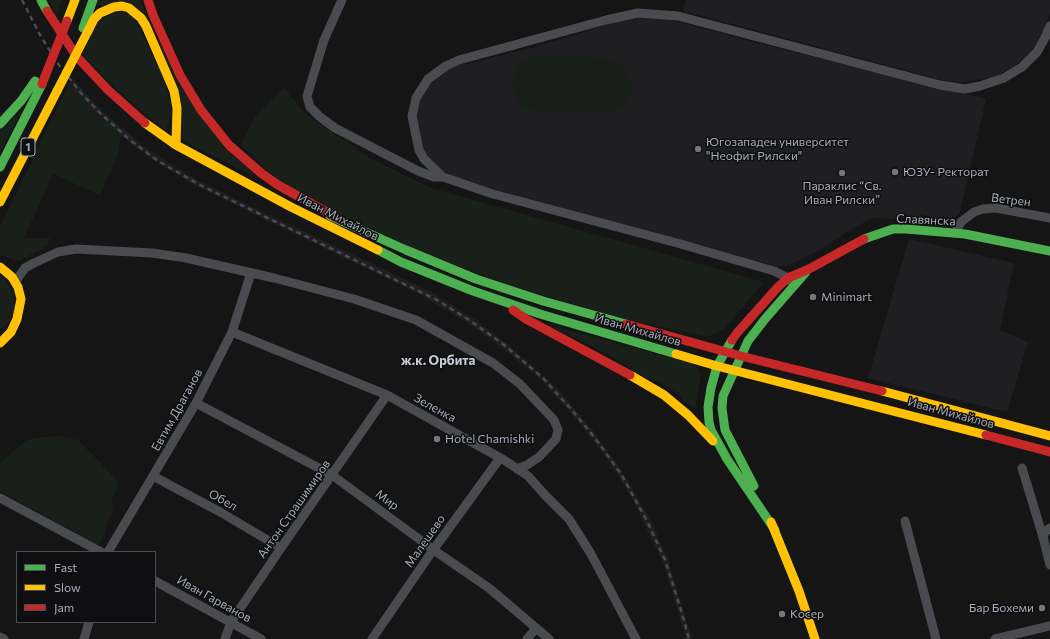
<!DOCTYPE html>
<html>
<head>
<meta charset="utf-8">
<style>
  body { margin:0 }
  #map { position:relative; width:1050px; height:639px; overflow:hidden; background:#151515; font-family:Commissioner,sans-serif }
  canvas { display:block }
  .legend { position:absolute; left:16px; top:551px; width:140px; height:72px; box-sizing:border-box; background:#0f0f11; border:1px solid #4b4e54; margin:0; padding:5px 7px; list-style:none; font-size:12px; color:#a5adb8 }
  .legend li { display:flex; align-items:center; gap:8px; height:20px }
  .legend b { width:20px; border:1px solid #4b4e54 }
</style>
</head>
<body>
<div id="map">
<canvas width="1050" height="639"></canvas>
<ul class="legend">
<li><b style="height:5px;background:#4caf50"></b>Fast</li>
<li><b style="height:5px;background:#ffc107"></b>Slow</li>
<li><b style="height:5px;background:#c62828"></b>Jam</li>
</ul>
</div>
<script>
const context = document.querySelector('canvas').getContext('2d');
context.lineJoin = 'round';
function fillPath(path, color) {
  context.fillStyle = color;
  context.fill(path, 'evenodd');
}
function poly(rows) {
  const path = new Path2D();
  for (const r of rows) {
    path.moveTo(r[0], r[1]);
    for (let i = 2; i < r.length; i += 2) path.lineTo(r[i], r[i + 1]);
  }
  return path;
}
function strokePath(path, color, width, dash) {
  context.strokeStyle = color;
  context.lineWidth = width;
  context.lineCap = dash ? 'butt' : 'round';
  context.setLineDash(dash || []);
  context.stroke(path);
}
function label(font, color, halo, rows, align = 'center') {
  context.font = font + ' Commissioner,sans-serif';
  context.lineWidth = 3;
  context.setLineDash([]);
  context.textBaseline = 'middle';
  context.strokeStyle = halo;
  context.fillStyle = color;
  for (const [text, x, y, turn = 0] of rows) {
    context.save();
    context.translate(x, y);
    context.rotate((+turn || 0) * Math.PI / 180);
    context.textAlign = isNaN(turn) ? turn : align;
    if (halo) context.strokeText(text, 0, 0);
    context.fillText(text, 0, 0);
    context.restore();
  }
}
fillPath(poly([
  [686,0,1050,0,1050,12,1042,36,1028,54,1013,67,992,78,961,82,945,81,897,68,683,11],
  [639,18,657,18,676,21,753,42,986,99,960,212,950,223,923,215,894,219,873,218,855,227,820,250,788,266,776,266,459,180,442,170,426,158,418,140,415,117,418,99,431,82,444,71,459,63,467,64,535,47,606,25],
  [72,78,102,111,146,148,197,180,433,293,479,322,516,351,558,389,595,433,624,474,649,517,668,559,692,639,686,639,664,565,631,496,602,452,577,420,545,384,510,354,472,326,419,294,194,185,147,156,121,136,94,111,69,84],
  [909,239,1014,263,1000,330,1028,342,1007,412,868,378]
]), '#1f1f21');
fillPath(poly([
  [49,0,62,0,56,16],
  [99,0,140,0,155,35,254,176,206,153,179,138,179,129,143,14,99,6,98,3],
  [120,10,133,15,170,93,171,117,166,131,121,94,82,55,98,20],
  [539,55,610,59,619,63,625,68,631,80,631,93,625,104,616,110,606,113,535,111,524,106,519,101,514,92,512,83,514,75,518,66,523,61,531,57],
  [69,84,94,111,121,136,117,156,100,195,53,174,24,238,50,238,48,244,41,250,18,261,0,255,0,227],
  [284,88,306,115,372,159,431,188,764,282,723,330,707,337,625,319,519,288,426,254,297,195,265,168,241,145,255,116],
  [22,110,0,152,0,130],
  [0,275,5,279,11,288,15,303,13,316,6,325,0,329],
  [549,325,693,364,698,368,701,376,695,408,684,402,680,395,658,381,646,378,609,355],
  [60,436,78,440,117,480,117,489,112,498,113,510,107,522,104,536,98,545,0,491,0,463,27,440,41,437]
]), '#192019');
strokePath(poly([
  [342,0,324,40,307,96,310,107,320,117,335,128,418,171,434,177,443,177,493,194,677,243,774,271,788,278,791,281],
  [443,177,424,159,419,150,412,116,416,98,428,79,446,66,459,60,606,20,638,13,678,16,940,85,965,89,980,86,1004,78,1022,67,1037,52,1046,36,1050,26],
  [955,233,961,222,974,212,983,209,996,208,1050,218],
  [15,282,25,268,34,263,58,252,76,249,152,253,186,258,274,278,354,299,416,320,493,363,520,384,554,420,558,430,556,439,539,457,527,465,517,469],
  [232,332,387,395,504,460,528,476,545,495,569,519,591,554,636,639],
  [196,403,332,475,438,553,489,588,549,639],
  [1022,468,1043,537],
  [153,476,222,513,281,548],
  [0,498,101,552],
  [905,521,936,639],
  [1050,528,1045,532,1043,537,1050,565],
  [108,552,196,403,232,332,251,273],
  [155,581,261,639],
  [0,637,4,639],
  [84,639,89,622],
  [225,639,231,622,281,548,387,395],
  [372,639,431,553,500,458],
  [527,639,536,628],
  [995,639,1050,626]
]), '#494b4e', 9);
strokePath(poly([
  [41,0,47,11],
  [83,28,93,0],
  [0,124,21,101,35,81],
  [0,167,42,84],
  [330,216,406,250,476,279,543,301,626,324],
  [864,239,893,229,906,229,965,234,1050,251],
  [378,250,401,262,473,291,540,314,676,354],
  [732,340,717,366,711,388,708,407,709,422,711,430,727,459,775,530],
  [754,486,725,430,722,408,723,396,748,341,765,319,806,272]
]), '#4caf50', 9);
strokePath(poly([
  [67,21,75,0],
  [88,31,94,19,100,13,114,7,122,6,129,8,141,18,146,26,174,91,177,108,176,145],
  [145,123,176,145,291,207,378,250],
  [0,202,57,91],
  [0,267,12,277,18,287,21,299,17,319,11,332,0,343],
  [676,354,717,366,986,435],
  [630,375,664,395,688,415,713,441],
  [882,391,1050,436],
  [771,522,799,591,815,639]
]), '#ffc107', 9);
strokePath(poly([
  [148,0,153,15,180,75,201,110,229,145,261,173,278,185,339,219],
  [47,11,77,57,108,90,145,123],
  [513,310,526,319,630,375],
  [626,324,741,356,882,391],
  [732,340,737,333,778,287,788,278,809,269,864,239],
  [986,435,1050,452]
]), '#c62828', 9);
strokePath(poly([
  [22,0,40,35,59,65,81,93,101,114,130,140,158,161,200,185,437,300,469,320,503,344,543,378,571,409,595,438,621,474,647,521,665,560,681,610,689,639]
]), '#494b4e', 2.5, [5, 4]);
strokePath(poly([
  [57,91,88,31]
]), '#ffc107', 9);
strokePath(poly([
  [42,84,67,21]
]), '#c62828', 9);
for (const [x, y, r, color] of [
  [698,149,4,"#73787f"],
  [895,172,4,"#73787f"],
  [842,173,4,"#73787f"],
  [813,297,4,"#73787f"],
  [437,439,4,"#73787f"],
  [1042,608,4,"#73787f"],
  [782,614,4,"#73787f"]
]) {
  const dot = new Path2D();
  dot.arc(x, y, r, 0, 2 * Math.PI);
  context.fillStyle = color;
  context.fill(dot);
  strokePath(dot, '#0f0f11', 1.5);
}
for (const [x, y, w] of [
  [28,147,14]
]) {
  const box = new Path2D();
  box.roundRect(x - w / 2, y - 9, w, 18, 3);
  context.fillStyle = '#0f0f11';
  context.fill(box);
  strokePath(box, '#a5adb8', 1);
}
label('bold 11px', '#a5adb8', null, [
  ["1",28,147]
]);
label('12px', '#a5adb8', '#0f0f11', [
  ["Югозападен университет",706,142],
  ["\"Неофит Рилски\"",706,156],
  ["ЮЗУ- Ректорат",903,172],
  ["Параклис “Св.",842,186,"center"],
  ["Иван Рилски”",842,200,"center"],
  ["Minimart",821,297],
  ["Hotel Chamishki",445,439],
  ["Бар Бохеми",1034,608,"right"],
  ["Косер",790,614]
], 'left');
label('12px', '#a5adb8', '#0f0f11', [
  ["Ветрен",1011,200,7],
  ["Иван Михайлов",338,217,27],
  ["Славянска",926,220,3],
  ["Иван Михайлов",638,330,16],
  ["Зеленка",435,408,29],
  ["Евтим Драганов",177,410,-61],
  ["Иван Михайлов",951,413,15],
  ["Обел",223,500,29],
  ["Мир",387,500,36],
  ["Антон Страшимиров",294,509,-55],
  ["Малешево",425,541,-55],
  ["Иван Гарванов",214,599,29]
]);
label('bold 13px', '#c6cbd3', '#0f0f11', [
  ["ж.к. Орбита",438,361]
]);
</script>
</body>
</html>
